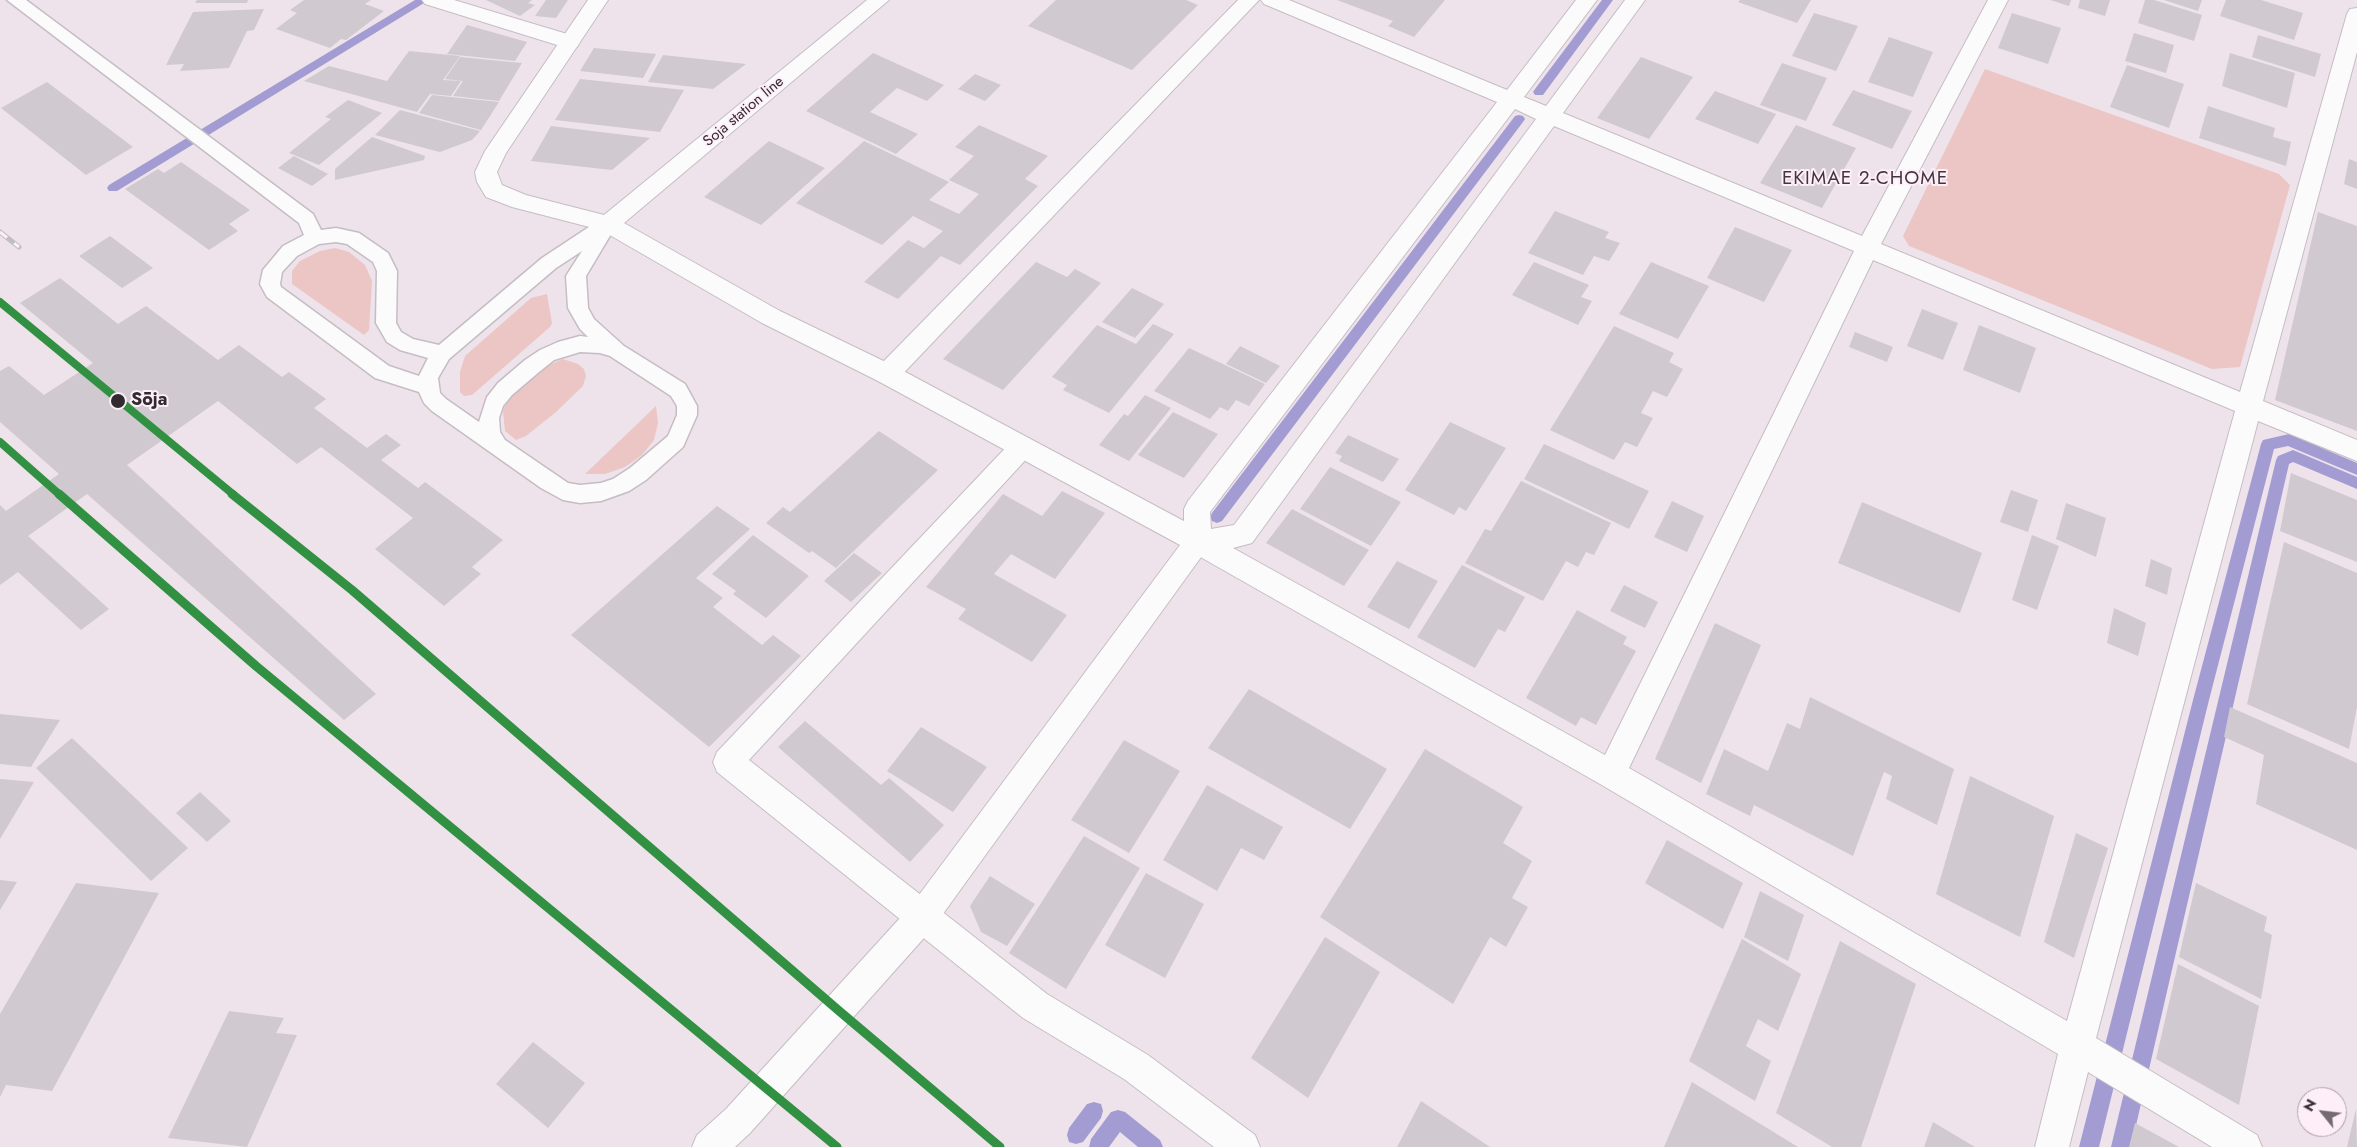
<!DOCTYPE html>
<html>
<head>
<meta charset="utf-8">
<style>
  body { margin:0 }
  #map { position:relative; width:2357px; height:1147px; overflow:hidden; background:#eee3eb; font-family:Jost,sans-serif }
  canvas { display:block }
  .north { position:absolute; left:2297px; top:1087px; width:50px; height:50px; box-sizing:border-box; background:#fdeef8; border:1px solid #aba0a8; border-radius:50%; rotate:299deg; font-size:14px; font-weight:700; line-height:20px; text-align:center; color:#312a2f }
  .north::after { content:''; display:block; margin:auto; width:18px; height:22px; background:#736b71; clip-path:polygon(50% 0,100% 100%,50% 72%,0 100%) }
</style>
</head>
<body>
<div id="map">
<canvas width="2357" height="1147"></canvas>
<div class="north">N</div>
</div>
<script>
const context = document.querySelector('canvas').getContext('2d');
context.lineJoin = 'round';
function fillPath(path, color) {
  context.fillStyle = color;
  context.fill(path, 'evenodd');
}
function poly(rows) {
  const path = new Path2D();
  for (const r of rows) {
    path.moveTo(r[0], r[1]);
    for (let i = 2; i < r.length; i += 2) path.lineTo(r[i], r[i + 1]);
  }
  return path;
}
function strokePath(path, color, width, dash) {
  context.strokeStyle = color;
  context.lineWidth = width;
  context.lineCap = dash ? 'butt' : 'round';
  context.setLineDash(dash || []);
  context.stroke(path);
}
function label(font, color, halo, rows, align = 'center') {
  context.font = font + ' Jost,sans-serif';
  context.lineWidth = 4;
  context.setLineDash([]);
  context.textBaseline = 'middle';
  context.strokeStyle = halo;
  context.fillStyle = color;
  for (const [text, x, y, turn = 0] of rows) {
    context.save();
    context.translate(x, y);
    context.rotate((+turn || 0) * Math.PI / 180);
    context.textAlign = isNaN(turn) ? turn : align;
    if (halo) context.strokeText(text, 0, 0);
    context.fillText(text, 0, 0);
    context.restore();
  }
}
fillPath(poly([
  [1985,69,2279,174,2290,185,2240,367,2212,369,1909,246,1903,236],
  [335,248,349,252,365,265,372,281,369,330,364,335,292,284,292,271,300,261,320,251],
  [547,294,552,323,550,327,472,395,464,396,460,392,460,372,465,356,531,298],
  [563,359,578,364,584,369,586,376,583,386,556,412,526,436,516,440,505,431,503,411,510,393,536,370],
  [656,406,658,423,654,440,642,455,625,467,605,474,585,474]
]), '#ebc6c5');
fillPath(poly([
  [415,0,429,0,117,191,109,191,107,188,109,185,415,0],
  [1602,0,1613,0,1543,95,1535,95,1533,92,1535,89,1602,0],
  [1519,115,1523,116,1525,119,1523,122,1222,521,1217,523,1212,521,1210,517,1212,513,1515,116,1519,115],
  [2289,434,2357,463,2357,475,2288,446,2274,449,2209,700,2099,1147,2079,1147,2193,700,2261,444,2263,440,2289,434],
  [2293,450,2357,477,2357,489,2293,462,2289,464,2131,1147,2111,1147,2276,460,2278,456,2293,450],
  [1094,1102,1101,1104,1103,1111,1101,1118,1083,1142,1076,1144,1069,1142,1067,1135,1069,1128,1087,1104,1094,1102],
  [1118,1110,1125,1112,1160,1140,1163,1147,1138,1147,1120,1132,1109,1147,1089,1147,1091,1139,1111,1112,1118,1110]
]), '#a39cd2');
fillPath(poly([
  [197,0,248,0,247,3,195,3],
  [304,0,371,0,365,4,384,11,346,40,341,39,330,48,276,29,297,13,290,10],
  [486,0,532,0,528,3,535,5,520,16],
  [546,0,568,0,556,18,535,16],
  [1056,0,1186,0,1198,5,1132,70,1028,26],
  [1337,0,1445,0,1414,37,1388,26,1393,21],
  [1740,0,1811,0,1797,23,1738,2],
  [2050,0,2071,0,2069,6],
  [2080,0,2110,0,2105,16,2078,8],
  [2145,0,2154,0,2202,15,2194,41,2138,23],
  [2164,0,2202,0,2198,11],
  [2226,0,2261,0,2303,13,2294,40,2220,16],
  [264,9,254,30,247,31,229,68,180,71,184,64,166,65,193,12],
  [1814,13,1858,26,1836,71,1792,56],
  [2012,13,2061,28,2048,64,1998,48],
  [467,25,527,42,515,61,447,54],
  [2134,33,2174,45,2166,73,2125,61],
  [2258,35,2321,54,2315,77,2252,57],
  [1889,37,1933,52,1913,97,1868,82],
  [594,48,656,54,643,78,580,71],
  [409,51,460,56,443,80,461,81,451,96,430,94,417,112,304,81,329,66,387,81],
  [873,53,944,85,927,101,897,88,870,112,918,134,896,154,806,111],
  [2230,53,2295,73,2287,108,2222,86],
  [663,55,746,64,713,89,648,82],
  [460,57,522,63,499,101,453,96,463,81,445,79],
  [1641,57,1693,77,1649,139,1597,118],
  [1782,63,1827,78,1806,121,1760,105],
  [2127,65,2184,84,2169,128,2110,107],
  [975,74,1001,85,985,101,958,89],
  [580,79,684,90,660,132,555,120],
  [47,82,133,147,86,175,1,108],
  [1853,90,1912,111,1892,149,1832,125],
  [1715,91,1776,114,1758,144,1695,119],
  [432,95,499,102,481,130,419,113],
  [348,100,382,113,319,165,289,153,331,119,325,117],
  [2208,106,2275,128,2273,137,2291,142,2286,166,2199,138],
  [400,110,480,131,472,140,440,152,375,135],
  [979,125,1048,156,1025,179,1038,186,960,265,941,256,898,299,864,282,908,240,924,248,943,231,913,216,882,245,796,203,864,141,949,182,929,200,959,214,979,194,949,180,974,156,955,147],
  [1796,125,1856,148,1822,208,1760,183],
  [551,126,650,138,612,170,531,161],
  [372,137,425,156,424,160,335,180,335,169],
  [769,141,825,168,761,225,704,197],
  [294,156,328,174,312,186,278,168],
  [2349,159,2357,162,2357,189,2344,184],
  [181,162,250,210,229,224,238,231,209,250,125,189,158,169,164,173],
  [1555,211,1609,232,1605,238,1620,243,1609,261,1594,256,1583,275,1528,253],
  [2318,212,2357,226,2357,431,2275,400],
  [1735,227,1792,250,1764,302,1707,278],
  [110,236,153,268,122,288,79,256],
  [1036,262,1067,277,1075,269,1101,283,1003,390,943,359],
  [1534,262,1589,285,1581,297,1592,301,1578,325,1512,295],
  [1651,262,1709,286,1678,339,1619,314],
  [60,278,118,324,146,306,218,360,239,345,282,377,289,372,326,399,314,408,367,448,386,434,401,445,381,460,418,488,425,482,503,540,472,567,481,574,444,606,375,549,413,518,321,447,297,464,218,401,127,465,376,694,344,720,87,494,28,536,109,609,81,630,18,572,0,585,0,505,6,511,59,474,0,422,0,371,9,366,44,395,93,363,20,303],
  [1132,288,1164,304,1135,338,1102,322],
  [1922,309,1958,323,1943,360,1907,346],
  [1153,324,1174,334,1109,413,1063,390,1067,385,1052,377,1097,325,1136,344],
  [1979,325,2036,348,2020,393,1963,370],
  [1614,326,1674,353,1669,362,1683,369,1667,397,1653,391,1641,413,1653,418,1637,447,1625,442,1614,460,1550,430],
  [1855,332,1893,347,1887,362,1849,347],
  [1240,346,1280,366,1266,383,1226,364],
  [1189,348,1265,384,1249,406,1236,400,1228,411,1220,407,1210,419,1154,391],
  [1145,395,1171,408,1129,461,1099,445,1124,414,1128,416],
  [1173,412,1218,434,1184,478,1138,455],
  [1450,422,1506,448,1466,511,1459,507,1454,515,1405,490],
  [879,431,938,470,836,568,812,551,809,553,766,523,783,507,790,512],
  [1348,435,1399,459,1383,482,1339,461,1342,456,1335,453],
  [1544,444,1649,491,1629,529,1524,479],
  [1330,467,1401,502,1371,546,1300,509],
  [2291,473,2357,500,2357,562,2280,531],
  [1521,481,1611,523,1594,555,1586,552,1578,567,1566,561,1543,601,1465,563,1485,529,1491,531],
  [2011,490,2038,500,2028,532,2000,522],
  [1062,491,1105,513,1055,579,1011,554,994,574,1067,615,1032,662,958,619,966,609,926,587,1003,494,1042,516],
  [1672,501,1704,516,1687,552,1654,537],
  [1862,502,1982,553,1960,613,1838,563],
  [2066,503,2106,518,2096,557,2056,539],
  [717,506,750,529,696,578,723,598,713,607,762,645,773,635,801,656,709,747,571,635],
  [1292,509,1369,550,1344,586,1266,543],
  [753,535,809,576,766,618,733,594,736,591,712,574],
  [2032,535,2059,546,2037,610,2012,600],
  [2284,542,2357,573,2357,707,2349,749,2247,704],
  [854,553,882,573,851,602,824,581],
  [2151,559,2172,568,2167,595,2145,586],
  [1397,561,1438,581,1409,629,1367,607],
  [1462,565,1525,597,1505,632,1498,629,1475,668,1417,637],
  [1624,585,1658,602,1645,628,1610,611],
  [2114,608,2146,623,2138,656,2107,643],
  [1577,610,1627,637,1623,644,1636,651,1596,725,1581,717,1576,726,1526,698],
  [1715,623,1761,645,1701,783,1655,759],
  [1249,689,1387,769,1350,829,1208,748],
  [1810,697,1954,769,1937,825,1886,799,1892,776,1884,772,1853,856,1754,805,1750,816,1706,794,1724,749,1768,771,1787,723,1800,729],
  [2230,707,2357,763,2357,850,2256,804,2264,755,2224,737],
  [0,714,60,720,31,767,0,764],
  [805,721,881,785,889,778,944,825,910,862,778,747],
  [921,727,987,767,953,812,887,771],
  [72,738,188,848,151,881,36,768],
  [1124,740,1180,771,1129,853,1071,820],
  [1425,749,1523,807,1503,843,1532,861,1512,898,1528,907,1506,947,1490,937,1453,1004,1320,917],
  [1970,776,2054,816,2020,937,1936,894],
  [0,779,34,782,0,839],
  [1207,785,1283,827,1264,860,1241,848,1217,891,1163,860],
  [200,792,231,821,207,842,176,813],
  [2076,833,2108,848,2074,958,2044,942],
  [1084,836,1140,868,1066,989,1009,953],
  [1667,840,1743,883,1723,929,1645,883],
  [1146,873,1204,904,1165,978,1105,945],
  [990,876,1035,904,1007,946,981,932,970,906],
  [0,880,17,882,0,910],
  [76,883,159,893,52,1091,6,1085,0,1097,0,1014],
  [2196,883,2267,917,2264,931,2272,935,2261,999,2179,957],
  [1760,891,1804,915,1788,961,1744,937],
  [1325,937,1380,972,1308,1098,1251,1058],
  [1742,939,1801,974,1778,1031,1758,1019,1746,1046,1771,1061,1755,1101,1689,1061],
  [1840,941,1916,984,1861,1147,1832,1147,1776,1113],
  [2178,964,2259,1006,2239,1105,2156,1059],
  [229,1011,284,1018,276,1033,297,1035,247,1147,168,1138],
  [533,1042,585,1083,548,1128,496,1084],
  [1692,1082,1798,1147,1664,1147],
  [1421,1101,1490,1147,1397,1147],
  [2356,1109,2357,1147,2347,1147],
  [1933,1122,1975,1147,1924,1147],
  [2135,1123,2179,1147,2129,1147]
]), '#d0c9d0');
const lane = poly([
  [7,0,26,0,313,214,321,230,336,228,359,233,388,253,397,271,396,323,401,332,413,339,439,345,542,258,601,219,608,217,615,219,617,224,586,276,588,308,594,319,624,346,685,384,697,406,697,415,683,447,646,480,629,491,601,501,580,503,563,500,541,488,432,411,424,403,419,392,375,378,267,297,260,284,263,270,283,246,304,235,299,223,7,0],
  [336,242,347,244,373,262,377,271,376,323,387,342,400,350,428,358,419,376,389,366,281,287,280,284,282,272,297,256,319,244,336,242],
  [582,251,566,276,568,308,580,329,588,337,580,336,558,342,540,350,525,360,498,383,487,397,479,422,446,399,440,393,438,378,449,359,556,268,582,251],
  [580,352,600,353,610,356,671,396,677,406,677,415,668,436,630,468,613,479,601,483,580,485,568,483,505,440,500,432,499,418,503,406,512,395,539,372,554,360,580,352]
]);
const street = poly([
  [422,0,454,0,577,37,580,42,577,47,570,49,425,4,422,0],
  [1238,0,1259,0,896,381,887,384,878,381,875,374,878,367,1238,0],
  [1261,0,1289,0,1507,90,1576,0,1597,0,1524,97,1546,106,1625,0,1645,0,1563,113,1862,236,1988,0,2008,0,1881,244,2240,392,2347,14,2350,9,2357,8,2357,52,2263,401,2357,440,2357,461,2258,421,2096,1038,2257,1135,2262,1147,2212,1147,2088,1072,2069,1147,2035,1147,2058,1054,1600,784,1188,550,1184,542,1184,509,1188,501,1497,102,1264,4,1261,0],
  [1515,109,1536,119,1234,525,1211,529,1210,512,1515,109],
  [1554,126,1854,251,1605,755,1233,548,1252,543,1554,126],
  [1873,260,2235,411,2067,1021,1629,768,1873,260],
  [1022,437,1031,440,1035,447,1031,454,749,760,1047,994,1148,1055,1255,1135,1260,1147,1214,1147,1124,1079,1023,1018,717,772,713,762,717,752,1013,440,1022,437]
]);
const secondary = poly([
  [588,0,608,0,506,153,497,172,502,185,526,195,604,215,867,0,889,0,624,223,780,311,896,367,1208,534,1212,542,932,929,750,1133,735,1147,692,1147,697,1135,726,1109,910,907,1180,545,878,381,762,323,601,230,512,207,486,197,477,182,475,172,485,151,588,0]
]);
strokePath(lane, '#c5bdc3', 3);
strokePath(street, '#c5bdc3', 2);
strokePath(secondary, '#c5bdc3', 2);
fillPath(lane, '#fcfbfc');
fillPath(street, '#fcfbfc');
fillPath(secondary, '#fcfbfc');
const rail = poly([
  [0,232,19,247]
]);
strokePath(rail, '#c0bec0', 5);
strokePath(rail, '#fdeef8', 3, [9]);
strokePath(poly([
  [0,302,234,495],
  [0,442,60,495]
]), '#319041', 8);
strokePath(poly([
  [59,494,256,666,837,1147],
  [232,494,352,590,838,1010,1000,1147]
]), '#319041', 9);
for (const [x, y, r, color] of [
  [118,401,8,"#312a2f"]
]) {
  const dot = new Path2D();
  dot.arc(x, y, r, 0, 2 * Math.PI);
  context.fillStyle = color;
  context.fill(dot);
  strokePath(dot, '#fdeef8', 2);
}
label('15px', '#312a2f', '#fdeef8', [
  ["Soja station line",744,112,-40]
]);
label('bold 18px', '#312a2f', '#fdeef8', [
  ["Sōja",131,401]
], 'left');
context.letterSpacing = '1px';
label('19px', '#44353f', '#fdeef8', [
  ["EKIMAE 2-CHOME",1865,179]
]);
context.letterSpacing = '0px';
</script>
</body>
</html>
